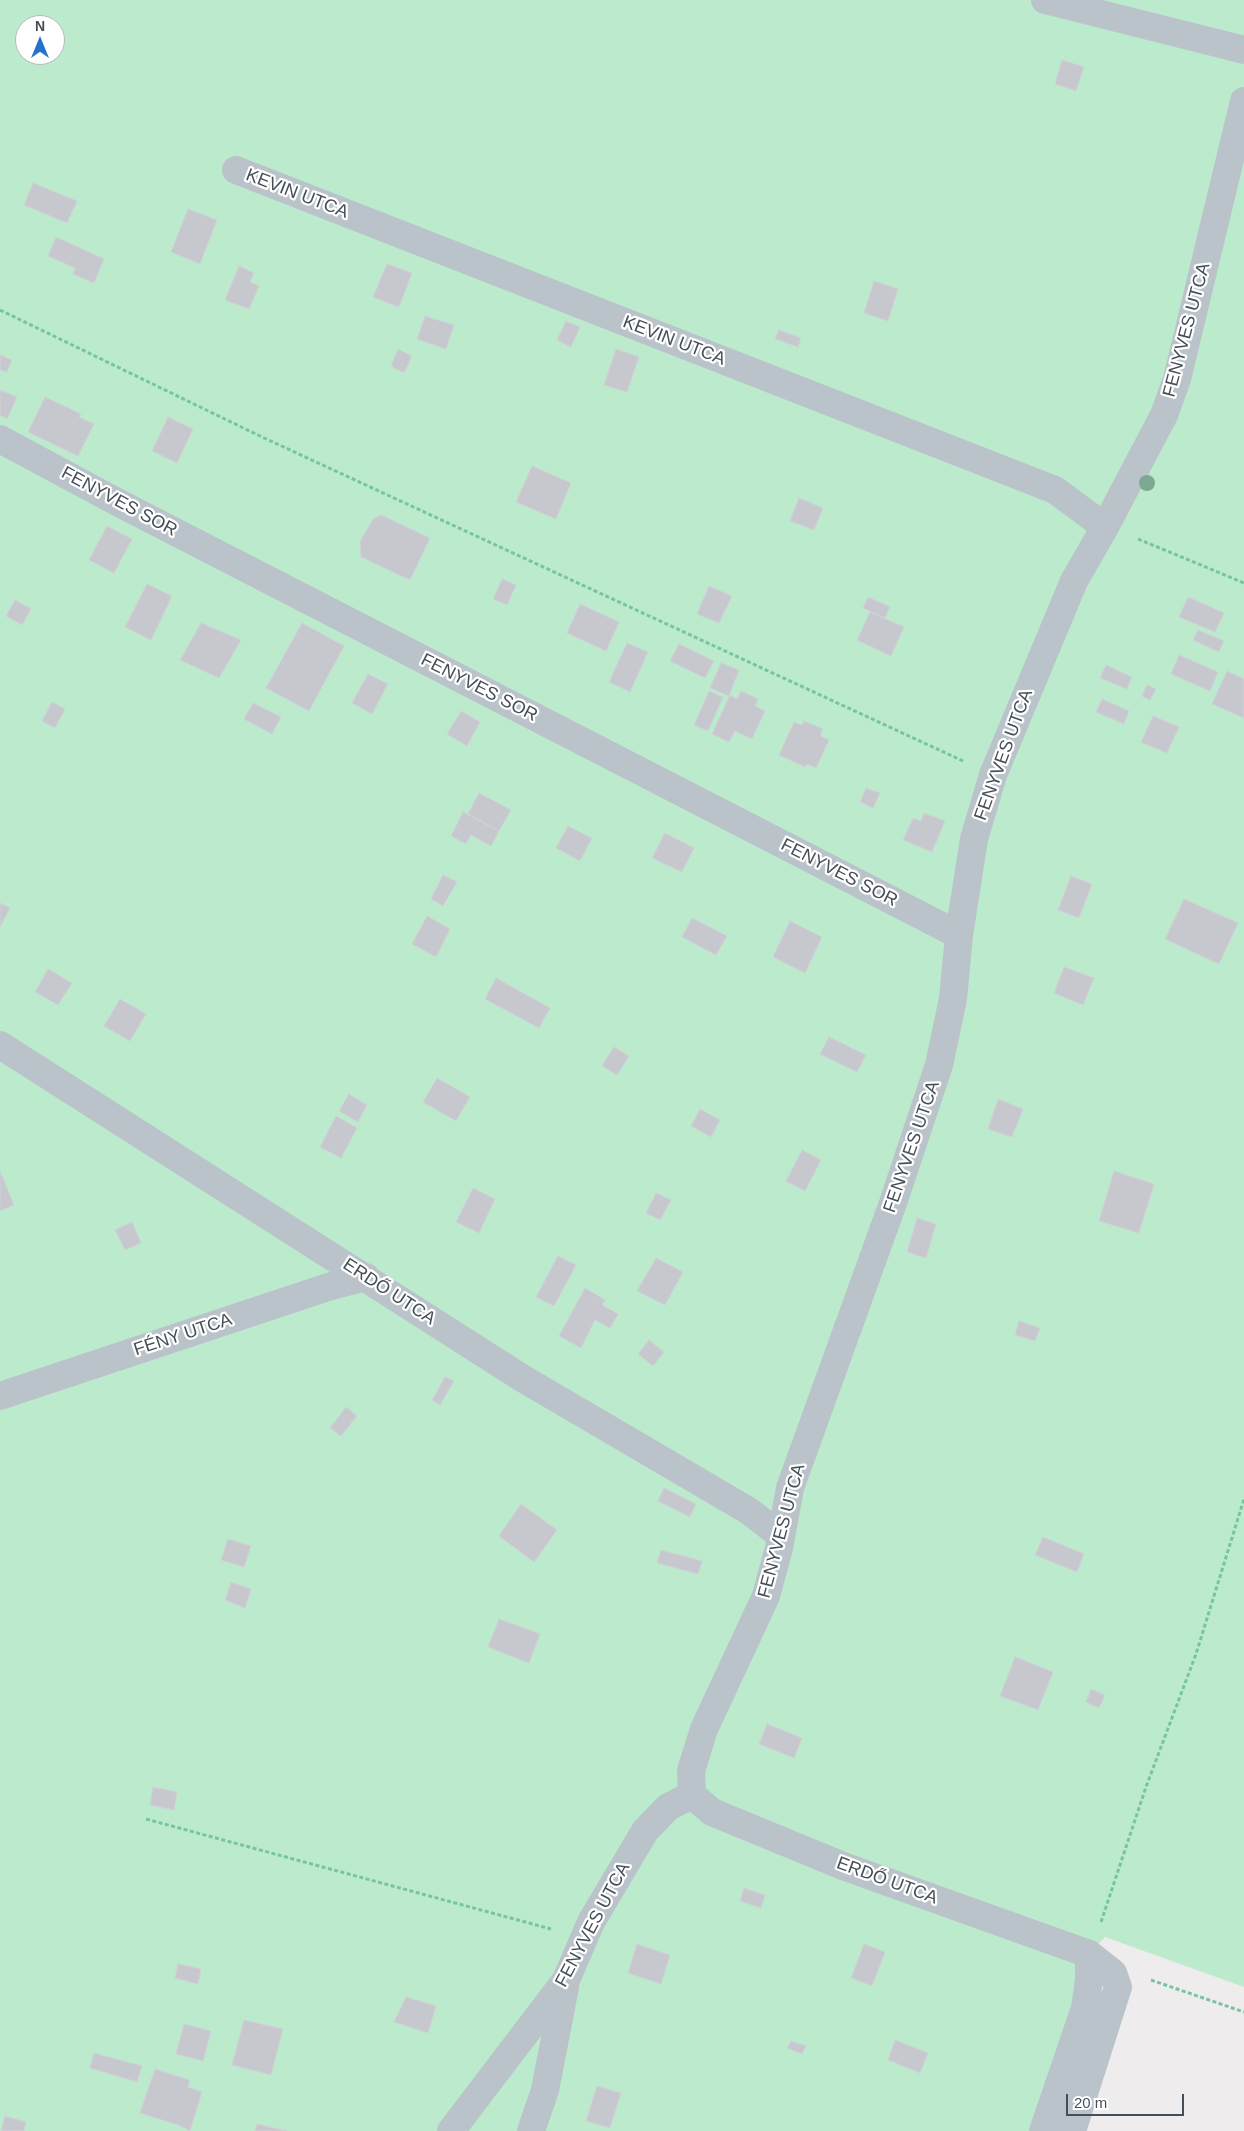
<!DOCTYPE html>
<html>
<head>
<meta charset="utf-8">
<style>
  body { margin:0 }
  #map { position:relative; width:1244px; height:2131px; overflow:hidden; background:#eeecec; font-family:Helvetica,sans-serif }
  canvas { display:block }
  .north { position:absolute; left:15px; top:15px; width:50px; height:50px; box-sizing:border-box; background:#fff; border:1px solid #b5b9bc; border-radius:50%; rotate:0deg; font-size:14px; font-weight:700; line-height:20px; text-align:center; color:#464f57 }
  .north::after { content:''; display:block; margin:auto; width:18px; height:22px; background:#2671ce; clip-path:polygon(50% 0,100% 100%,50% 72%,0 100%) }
  .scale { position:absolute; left:1066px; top:2094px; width:118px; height:22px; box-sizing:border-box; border:2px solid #464f57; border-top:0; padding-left:6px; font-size:15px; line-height:18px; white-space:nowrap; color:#464f57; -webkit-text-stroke:4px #fff; paint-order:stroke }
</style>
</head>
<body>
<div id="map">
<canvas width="1244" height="2131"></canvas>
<div class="north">N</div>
<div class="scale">20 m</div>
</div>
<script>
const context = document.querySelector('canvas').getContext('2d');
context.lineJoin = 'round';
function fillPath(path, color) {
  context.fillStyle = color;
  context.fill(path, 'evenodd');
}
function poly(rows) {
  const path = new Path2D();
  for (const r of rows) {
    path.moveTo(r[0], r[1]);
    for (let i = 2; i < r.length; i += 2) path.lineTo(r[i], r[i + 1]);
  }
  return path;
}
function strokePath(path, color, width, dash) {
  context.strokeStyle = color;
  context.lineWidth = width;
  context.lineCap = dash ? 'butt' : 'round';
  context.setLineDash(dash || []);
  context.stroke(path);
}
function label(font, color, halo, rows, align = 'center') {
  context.font = font + ' Helvetica,sans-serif';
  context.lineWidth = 4.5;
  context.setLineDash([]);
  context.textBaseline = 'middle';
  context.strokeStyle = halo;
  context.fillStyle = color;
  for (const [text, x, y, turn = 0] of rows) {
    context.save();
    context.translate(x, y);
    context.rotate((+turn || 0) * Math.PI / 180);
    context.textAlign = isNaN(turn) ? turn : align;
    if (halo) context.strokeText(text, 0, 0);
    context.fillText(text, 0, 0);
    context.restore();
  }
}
fillPath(poly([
  [0,0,1244,0,1244,1987,1105,1937,1089,1954,1043,2131,0,2131],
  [25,25,55,25,55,55,25,55]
]), '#bceacd');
const building = poly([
  [1062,60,1084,67,1076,91,1055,84,1062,60],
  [33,183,77,201,67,223,24,205,33,183],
  [188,209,217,220,200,264,171,252,188,209],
  [56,237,104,259,94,283,73,274,75,268,48,256,56,237],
  [387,264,412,273,399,307,373,297,387,264],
  [239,266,254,273,250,282,259,286,249,309,225,300,239,266],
  [874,281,898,289,888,321,864,313,874,281],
  [425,316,454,325,446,349,417,339,425,316],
  [566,321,580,327,571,347,557,340,566,321],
  [779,330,801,338,798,347,775,339,779,330],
  [398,349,412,356,404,373,391,366,398,349],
  [616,349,639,357,627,392,604,385,616,349],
  [0,355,12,360,7,372,0,370,0,355],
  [0,390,17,397,7,419,0,415,0,390],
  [45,397,81,414,79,417,94,424,78,456,28,432,45,397],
  [168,417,193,429,177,463,152,451,168,417],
  [532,466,571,483,556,519,516,502,532,466],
  [799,498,823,508,814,530,790,521,799,498],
  [381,515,430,538,410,580,361,557,360,542,373,519,381,515],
  [107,526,132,539,114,573,89,560,107,526],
  [502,579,516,585,507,605,493,599,502,579],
  [147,584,172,596,151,640,125,627,147,584],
  [709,586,732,596,719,623,697,614,709,586],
  [868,597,890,607,885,618,863,608,868,597],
  [1188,597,1224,613,1215,632,1179,617,1188,597],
  [15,600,31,609,22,625,6,616,15,600],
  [580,604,619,622,606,651,567,633,580,604],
  [870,612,904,627,891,656,857,640,870,612],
  [201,623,241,640,219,678,180,660,201,623],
  [302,623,344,646,309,711,266,688,302,623],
  [1198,630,1224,641,1219,652,1193,640,1198,630],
  [627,643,648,652,630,692,609,682,627,643],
  [679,644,714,661,705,678,670,661,679,644],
  [1179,655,1218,672,1210,691,1171,674,1179,655],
  [721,663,739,670,729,696,710,688,721,663],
  [1106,665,1132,677,1127,689,1100,678,1106,665],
  [1227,671,1244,679,1244,718,1212,704,1227,671],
  [368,674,388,684,372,714,352,703,368,674],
  [1147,685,1156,689,1150,700,1142,696,1147,685],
  [709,691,723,697,708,731,694,725,709,691],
  [741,691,758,699,755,706,765,711,752,739,735,731,729,742,712,734,730,695,737,699,741,691],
  [1102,699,1129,711,1124,724,1096,712,1102,699],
  [52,702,65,709,55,728,42,721,52,702],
  [253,703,281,717,272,734,244,719,253,703],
  [461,711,480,722,467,746,447,734,461,711],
  [1153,716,1179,727,1167,753,1141,742,1153,716],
  [804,721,823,729,820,736,829,740,816,768,807,764,805,767,779,755,794,722,802,725,804,721],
  [866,788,880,793,873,808,860,802,866,788],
  [479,793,511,810,499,831,468,814,479,793],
  [463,812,499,831,491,846,471,835,466,844,451,836,463,812],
  [924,813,945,821,932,852,903,840,913,818,921,821,924,813],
  [568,826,592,838,580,861,556,848,568,826],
  [665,833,694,848,682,872,652,858,665,833],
  [443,875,457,882,443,906,431,899,443,875],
  [1071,876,1092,884,1079,918,1058,910,1071,876],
  [1184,899,1238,923,1219,964,1165,939,1184,899],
  [0,903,10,908,0,927,0,903],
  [427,916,450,929,436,957,412,944,427,916],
  [692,918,727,936,716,955,682,937,692,918],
  [790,921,822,937,805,973,773,957,790,921],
  [1064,967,1094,978,1083,1005,1054,993,1064,967],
  [48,969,72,983,58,1005,35,992,48,969],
  [496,978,550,1008,539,1028,485,999,496,978],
  [120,999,146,1014,130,1041,104,1026,120,999],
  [829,1037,866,1055,857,1072,820,1054,829,1037],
  [614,1047,629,1056,617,1075,602,1066,614,1047],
  [437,1078,470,1097,456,1121,423,1102,437,1078],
  [349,1094,367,1105,358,1122,339,1111,349,1094],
  [998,1099,1023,1109,1012,1137,988,1129,998,1099],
  [700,1109,720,1120,711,1137,691,1126,700,1109],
  [336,1116,357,1128,341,1158,320,1147,336,1116],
  [802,1150,821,1160,805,1191,786,1181,802,1150],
  [0,1171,14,1205,0,1211,0,1171],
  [1114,1171,1154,1184,1139,1233,1099,1221,1114,1171],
  [473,1188,495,1199,479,1233,456,1222,473,1188],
  [656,1193,671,1200,660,1220,646,1213,656,1193],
  [917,1218,936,1224,926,1258,907,1252,917,1218],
  [132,1222,141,1243,125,1250,115,1230,132,1222],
  [558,1256,576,1265,554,1306,536,1297,558,1256],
  [656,1258,683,1272,665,1305,637,1291,656,1258],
  [585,1288,605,1300,602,1305,618,1314,610,1328,595,1320,581,1348,559,1336,585,1288],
  [1019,1321,1040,1328,1035,1341,1015,1335,1019,1321],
  [649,1340,664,1352,653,1366,638,1354,649,1340],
  [445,1377,454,1381,440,1405,432,1400,445,1377],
  [346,1407,357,1416,341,1436,330,1428,346,1407],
  [664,1488,696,1504,690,1517,658,1501,664,1488],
  [521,1504,557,1530,534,1562,499,1536,521,1504],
  [1043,1537,1084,1554,1077,1572,1035,1555,1043,1537],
  [228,1539,251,1546,244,1567,221,1560,228,1539],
  [661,1550,702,1561,698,1574,657,1563,661,1550],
  [231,1582,251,1589,245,1608,225,1600,231,1582],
  [499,1619,540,1634,529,1663,488,1647,499,1619],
  [1015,1657,1053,1672,1038,1710,1000,1696,1015,1657],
  [1091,1689,1105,1695,1099,1708,1086,1702,1091,1689],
  [767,1724,802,1738,794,1758,759,1744,767,1724],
  [153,1787,177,1792,174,1810,150,1805,153,1787],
  [744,1888,765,1895,761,1908,740,1901,744,1888],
  [637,1944,670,1955,661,1984,628,1973,637,1944],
  [864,1944,885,1952,872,1986,851,1978,864,1944],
  [178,1964,201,1969,198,1984,175,1978,178,1964],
  [406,1997,436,2006,428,2033,394,2022,406,1997],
  [244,2020,283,2029,271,2075,232,2065,244,2020],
  [184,2024,211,2031,203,2061,176,2054,184,2024],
  [895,2040,928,2053,920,2073,888,2060,895,2040],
  [791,2041,806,2046,802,2054,787,2048,791,2041],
  [94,2053,142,2066,137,2082,90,2068,94,2053],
  [155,2069,190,2080,188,2087,202,2092,190,2131,178,2125,140,2113,155,2069],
  [597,2086,621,2093,610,2128,586,2121,597,2086],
  [5,2116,26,2122,24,2131,1,2131,5,2116],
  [257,2124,287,2131,255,2131,257,2124]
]);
fillPath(building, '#c7c8ce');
strokePath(building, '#d0d2d7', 1);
strokePath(poly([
  [0,310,262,437,963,761],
  [1138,539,1244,583],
  [146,1819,551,1929],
  [1101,1922,1146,1787,1196,1654,1244,1499],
  [1151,1980,1244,2012]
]), '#77c59e', 3, [4, 2.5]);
strokePath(poly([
  [1045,0,1244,50],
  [236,170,1055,490,1105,527],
  [0,439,117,502,959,935],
  [0,1045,522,1378,749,1511,780,1535],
  [0,1396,328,1287,366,1277],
  [692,1795,691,1771,704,1729,766,1596,779,1548,790,1488,893,1203,939,1065,953,999,959,935,974,839,993,775,1074,581,1105,527,1164,415,1177,379,1244,101],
  [692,1795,712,1812,843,1866,1089,1954,1113,1973,1118,1987,1072,2131],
  [451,2131,566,1980,591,1922,645,1831,668,1807,692,1795],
  [531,2131,545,2090,565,1987],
  [1043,2131,1085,2008,1089,1980,1089,1954]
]), '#bbc3ca', 28);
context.fillStyle = '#7ba991';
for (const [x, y] of [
  [1147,483]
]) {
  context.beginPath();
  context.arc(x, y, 8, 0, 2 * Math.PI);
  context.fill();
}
label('18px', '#464f57', '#fff', [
  ["KEVIN UTCA",297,194,21],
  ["FENYVES UTCA",1187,330,-75],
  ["KEVIN UTCA",674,341,21],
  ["FENYVES SOR",119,502,28],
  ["FENYVES SOR",479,688,27],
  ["FENYVES UTCA",1004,755,-70],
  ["FENYVES SOR",839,873,27],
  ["FENYVES UTCA",912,1147,-71],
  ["ERDŐ UTCA",389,1292,33],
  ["FÉNY UTCA",183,1335,-18],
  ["FENYVES UTCA",782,1531,-75],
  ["ERDŐ UTCA",887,1881,20],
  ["FENYVES UTCA",593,1925,-62]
]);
</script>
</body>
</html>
